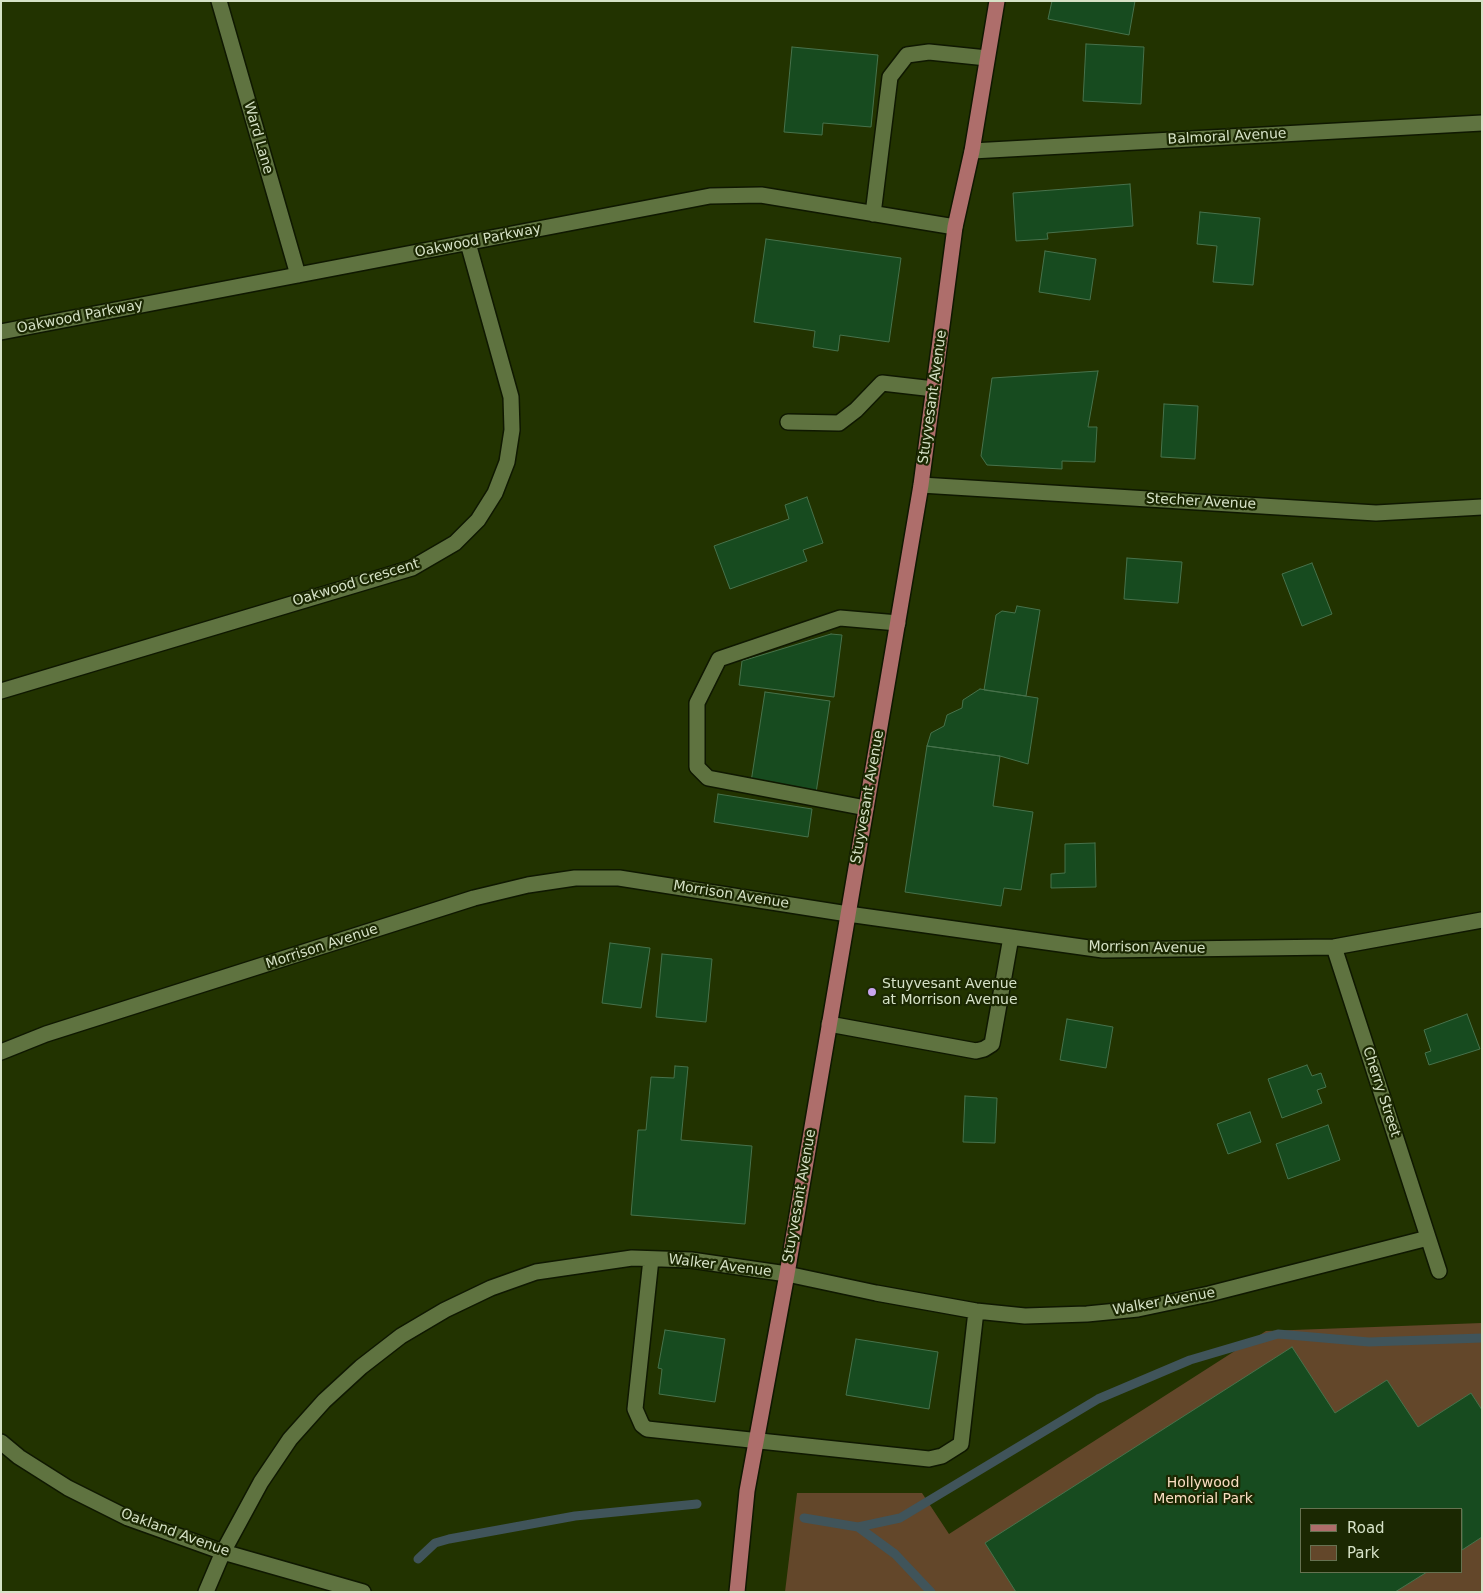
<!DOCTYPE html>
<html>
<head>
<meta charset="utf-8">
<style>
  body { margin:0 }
  #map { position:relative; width:1483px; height:1593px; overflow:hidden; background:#230; font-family:"DejaVu Sans",sans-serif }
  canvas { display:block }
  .frame { position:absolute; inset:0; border:2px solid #d6e2c7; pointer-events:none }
  .legend { position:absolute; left:1300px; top:1508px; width:162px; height:65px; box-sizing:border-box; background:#1b2802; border:1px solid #667251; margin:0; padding:6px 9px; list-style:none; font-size:15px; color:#d6e2c7 }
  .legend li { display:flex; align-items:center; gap:10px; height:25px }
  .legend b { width:25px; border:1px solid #667251 }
</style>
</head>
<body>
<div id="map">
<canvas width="1483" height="1593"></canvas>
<div class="frame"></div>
<ul class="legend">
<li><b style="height:6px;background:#ae6e6b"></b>Road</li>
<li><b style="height:14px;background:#63472a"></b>Park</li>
</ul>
</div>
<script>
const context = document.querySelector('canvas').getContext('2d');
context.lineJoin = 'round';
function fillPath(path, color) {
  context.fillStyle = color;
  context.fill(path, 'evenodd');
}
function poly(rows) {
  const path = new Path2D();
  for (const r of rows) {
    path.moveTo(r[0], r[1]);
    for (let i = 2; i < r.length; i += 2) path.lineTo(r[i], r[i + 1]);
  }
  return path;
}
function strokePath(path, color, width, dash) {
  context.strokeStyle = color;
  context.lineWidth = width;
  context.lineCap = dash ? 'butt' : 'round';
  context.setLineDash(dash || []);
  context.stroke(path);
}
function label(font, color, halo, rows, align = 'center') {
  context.font = font + ' "DejaVu Sans",sans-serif';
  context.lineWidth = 4.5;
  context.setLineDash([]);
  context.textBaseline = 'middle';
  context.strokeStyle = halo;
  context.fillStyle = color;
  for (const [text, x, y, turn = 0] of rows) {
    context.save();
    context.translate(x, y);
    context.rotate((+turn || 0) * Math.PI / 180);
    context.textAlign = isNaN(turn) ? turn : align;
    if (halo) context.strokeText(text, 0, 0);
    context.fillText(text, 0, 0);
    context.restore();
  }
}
fillPath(poly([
  [1482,1323,1482,1592,785,1592,797,1493,922,1493,949,1534,1266,1331],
  [1302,1509,1462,1509,1462,1572,1302,1572]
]), '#63472a');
strokePath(poly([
  [804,1518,858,1527,895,1554,931,1592],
  [858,1527,900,1518,1098,1399,1190,1360,1278,1334,1369,1342,1482,1338],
  [418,1559,435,1543,449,1539,575,1516,697,1504]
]), '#40545a', 9);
const building = poly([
  [1052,1,1135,1,1129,35,1048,19,1052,1],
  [1086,44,1144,47,1141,104,1083,101,1086,44],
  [792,47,878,55,871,127,823,123,822,135,784,132,792,47],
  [1130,184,1133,226,1047,233,1048,239,1016,241,1013,193,1130,184],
  [1200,212,1260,218,1253,285,1213,282,1217,246,1197,244,1200,212],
  [766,239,901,258,889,342,840,335,838,351,813,347,815,331,754,322,766,239],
  [1045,251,1096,259,1090,300,1039,292,1045,251],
  [1098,371,1088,427,1097,427,1095,462,1062,461,1062,469,987,465,981,456,992,378,1098,371],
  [1164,404,1198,406,1195,459,1161,457,1164,404],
  [807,497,823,543,803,550,807,561,730,589,714,546,789,519,785,505,807,497],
  [1127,558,1182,562,1178,603,1124,599,1127,558],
  [1312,563,1332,614,1302,626,1282,574,1312,563],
  [1017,606,1040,610,1026,696,984,690,996,615,1002,611,1015,613,1017,606],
  [831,634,842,635,834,697,739,685,742,661,831,634],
  [980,689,1038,698,1028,764,1000,756,927,746,931,733,944,726,947,715,962,708,963,700,980,689],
  [765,692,830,701,816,793,751,782,765,692],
  [927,746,1000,756,993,806,1033,812,1021,890,1004,888,1001,906,905,892,927,746],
  [718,794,812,809,808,837,714,822,718,794],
  [1095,843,1096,887,1051,888,1051,874,1065,873,1065,844,1095,843],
  [610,943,650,948,641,1008,602,1003,610,943],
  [662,954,712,959,706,1022,656,1017,662,954],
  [1467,1014,1480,1049,1429,1065,1425,1053,1431,1051,1424,1030,1467,1014],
  [1067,1019,1113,1027,1106,1068,1060,1060,1067,1019],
  [1307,1065,1312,1076,1321,1073,1326,1087,1317,1090,1322,1103,1282,1118,1268,1079,1307,1065],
  [675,1066,688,1067,681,1140,752,1146,745,1224,631,1215,638,1130,646,1130,651,1077,674,1078,675,1066],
  [965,1096,997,1098,995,1143,963,1142,965,1096],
  [1250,1112,1261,1142,1228,1154,1217,1124,1250,1112],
  [1328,1125,1340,1160,1288,1179,1276,1144,1328,1125],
  [665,1330,725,1339,715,1402,659,1394,662,1369,658,1368,665,1330],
  [856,1339,938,1352,929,1409,846,1395,856,1339],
  [1292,1347,1335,1413,1387,1380,1418,1427,1471,1393,1482,1410,1482,1537,1462,1550,1462,1509,1302,1509,1302,1572,1427,1572,1395,1592,1016,1592,985,1543,1292,1347]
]);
fillPath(building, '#174b1f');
strokePath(building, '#47724b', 1);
const minor = poly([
  [219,1,298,275],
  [972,151,1482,123],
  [873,214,890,77,907,55,929,52,987,58],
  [1,332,710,196,761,195,955,227],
  [788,422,839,423,856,410,882,383,934,389],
  [921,485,1376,513,1482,507],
  [1,691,412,568,455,543,478,520,495,493,507,462,512,430,511,397,468,243],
  [866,808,708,778,697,767,697,703,719,659,840,618,898,623],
  [1334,947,1439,1271],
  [829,1024,976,1051,984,1049,992,1044,1011,937],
  [1,1052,46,1034,474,898,528,885,575,878,619,878,848,914,1103,950,1334,947,1482,920],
  [651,1259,635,1409,642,1425,647,1429,929,1459,942,1456,961,1444,976,1311],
  [1,1442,19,1457,68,1488,128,1518,223,1552,363,1592],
  [206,1592,223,1552,261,1482,290,1439,324,1401,361,1367,401,1336,445,1310,491,1288,536,1272,632,1258,691,1260,787,1274,876,1293,976,1311,1025,1316,1087,1314,1138,1309,1209,1294,1428,1238]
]);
const major = poly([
  [737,1592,747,1491,787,1274,921,485,955,227,972,151,997,1]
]);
strokePath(minor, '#0f1801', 18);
strokePath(major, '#0f1801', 18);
strokePath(minor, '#5f7340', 15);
strokePath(major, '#ae6e6b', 15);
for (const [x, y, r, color] of [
  [872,992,5,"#c9a5ee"]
]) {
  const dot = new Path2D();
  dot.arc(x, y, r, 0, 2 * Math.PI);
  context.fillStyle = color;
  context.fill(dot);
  strokePath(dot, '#1b2802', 2);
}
label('14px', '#d6e2c7', '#1b2802', [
  ["Balmoral Avenue",1227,137,-3],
  ["Ward Lane",258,138,74],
  ["Oakwood Parkway",478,241,-11],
  ["Oakwood Parkway",80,317,-11],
  ["Stuyvesant Avenue",933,397,-82],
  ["Stecher Avenue",1201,502,3],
  ["Oakwood Crescent",356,583,-17],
  ["Stuyvesant Avenue",868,797,-80],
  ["Morrison Avenue",731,895,9],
  ["Morrison Avenue",322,947,-18],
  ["Morrison Avenue",1147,948,1],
  ["Cherry Street",1381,1092,72],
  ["Stuyvesant Avenue",800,1196,-80],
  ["Walker Avenue",720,1266,7],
  ["Walker Avenue",1164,1302,-10],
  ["Oakland Avenue",175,1533,20]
]);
label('14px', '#d6e2c7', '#1b2802', [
  ["Stuyvesant Avenue",882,984],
  ["at Morrison Avenue",882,1000]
], 'left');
label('14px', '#fadec2', '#1b2802', [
  ["Hollywood",1203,1483],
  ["Memorial Park",1203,1499]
]);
</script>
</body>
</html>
